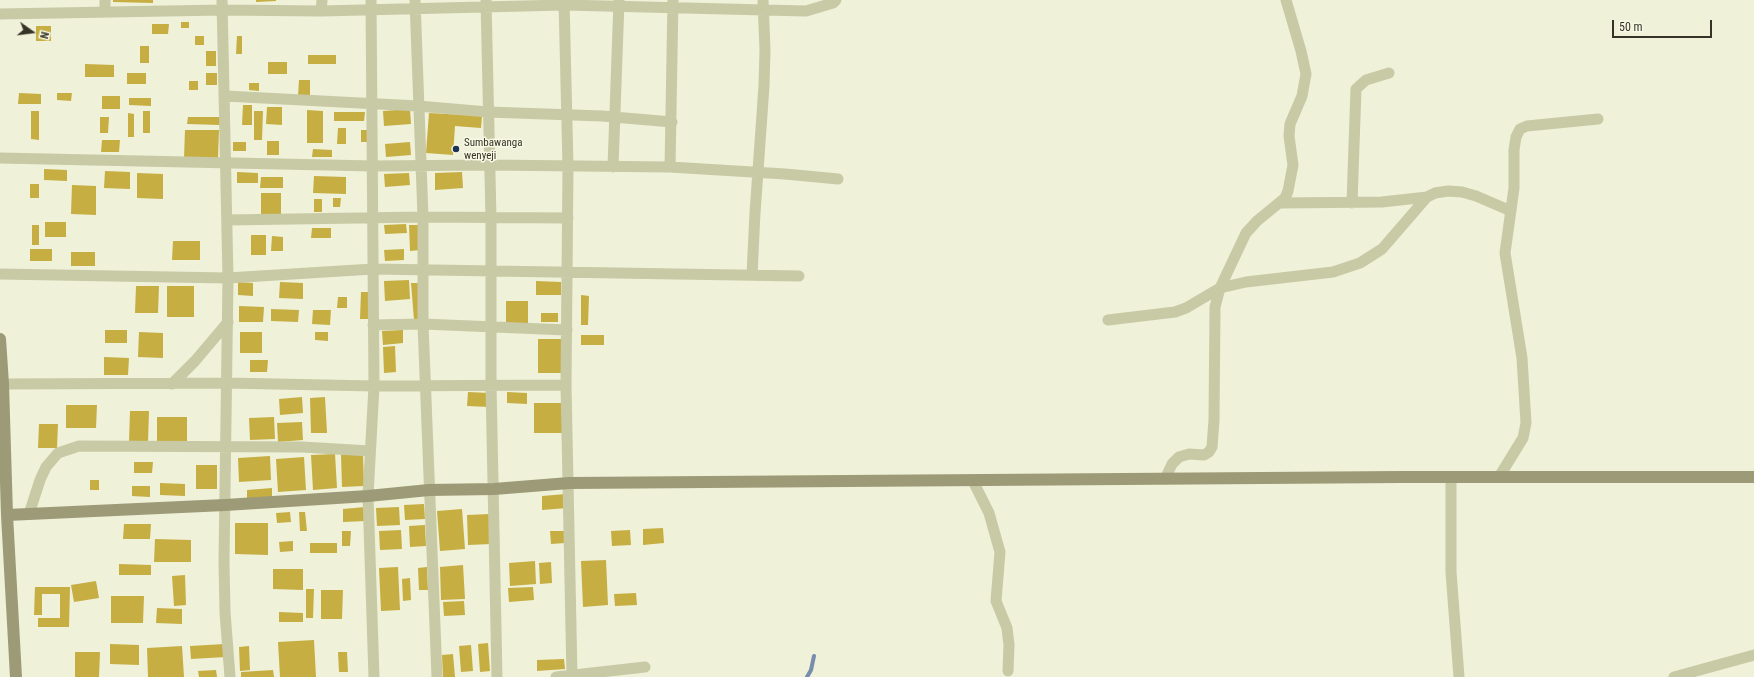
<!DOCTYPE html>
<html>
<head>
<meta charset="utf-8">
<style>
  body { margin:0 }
  #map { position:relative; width:1754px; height:677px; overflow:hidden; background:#eff1d9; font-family:"Roboto Condensed",sans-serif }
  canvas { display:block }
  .north { position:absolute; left:12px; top:12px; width:40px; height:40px; -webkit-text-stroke:3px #f7f9e5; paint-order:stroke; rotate:104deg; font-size:11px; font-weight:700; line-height:16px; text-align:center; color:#353326 }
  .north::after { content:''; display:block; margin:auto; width:14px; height:18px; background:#353326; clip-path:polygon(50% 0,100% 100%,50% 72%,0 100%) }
  .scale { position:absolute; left:1612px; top:20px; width:100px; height:18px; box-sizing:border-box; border:2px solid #353326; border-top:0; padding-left:5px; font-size:12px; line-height:14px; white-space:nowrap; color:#353326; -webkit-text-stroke:3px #f7f9e5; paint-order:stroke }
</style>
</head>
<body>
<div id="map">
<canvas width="1754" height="677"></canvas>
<div class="north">N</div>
<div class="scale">50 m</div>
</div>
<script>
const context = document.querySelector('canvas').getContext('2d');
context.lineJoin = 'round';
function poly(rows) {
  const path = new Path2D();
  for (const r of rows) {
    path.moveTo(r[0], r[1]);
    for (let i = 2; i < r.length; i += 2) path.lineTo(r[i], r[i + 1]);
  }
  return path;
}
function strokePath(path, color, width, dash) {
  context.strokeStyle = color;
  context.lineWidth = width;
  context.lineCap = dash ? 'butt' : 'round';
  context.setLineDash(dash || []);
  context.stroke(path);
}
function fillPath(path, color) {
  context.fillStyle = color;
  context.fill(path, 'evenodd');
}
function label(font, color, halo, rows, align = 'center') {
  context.font = font + ' "Roboto Condensed",sans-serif';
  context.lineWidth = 3;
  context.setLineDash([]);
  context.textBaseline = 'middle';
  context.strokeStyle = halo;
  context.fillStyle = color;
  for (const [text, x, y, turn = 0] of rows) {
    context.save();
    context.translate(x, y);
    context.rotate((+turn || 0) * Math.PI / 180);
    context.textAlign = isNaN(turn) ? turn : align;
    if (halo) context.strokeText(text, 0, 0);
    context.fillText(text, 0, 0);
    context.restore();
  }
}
strokePath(poly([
  [807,677,811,670,814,656]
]), '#788dae', 4);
fillPath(poly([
  [113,0,153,0,153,3,113,2],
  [256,0,276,0,276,1,256,2],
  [181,22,189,22,189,28,181,28],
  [152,24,169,24,168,34,152,34],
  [36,26,51,26,51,41,36,41],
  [195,36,204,36,204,45,195,45],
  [237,36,242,36,242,54,236,54],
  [140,46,149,46,149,63,140,63],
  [206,51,216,51,216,66,206,66],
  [308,55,336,55,336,64,308,64],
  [268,62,287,62,287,74,268,74],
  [85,64,114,65,114,77,85,77],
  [127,73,146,73,146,84,127,84],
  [206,73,217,73,217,85,206,85],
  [299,80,310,80,310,96,298,96],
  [189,81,198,81,198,90,189,90],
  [249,83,259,83,259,91,249,90],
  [19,93,41,94,41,104,18,104],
  [57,93,72,93,71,101,57,100],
  [102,96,120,96,120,109,102,109],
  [129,98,151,98,151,106,129,105],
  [243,105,252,105,252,125,242,125],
  [267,107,282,107,282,125,266,124],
  [410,109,411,124,384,126,383,111],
  [307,110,323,111,323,143,307,143],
  [31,111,39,111,39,140,31,139],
  [143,111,150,111,150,133,143,133],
  [254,111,263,111,262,140,254,140],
  [334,112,365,112,364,121,334,121],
  [128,113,134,114,134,137,128,137],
  [429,113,482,116,481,128,455,126,453,155,426,153],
  [100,117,109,117,108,133,100,133],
  [188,117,220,117,220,125,187,124],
  [338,128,346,128,346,144,337,144],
  [185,130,219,130,218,158,184,158],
  [361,130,368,130,368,142,361,142],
  [102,140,120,140,119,152,101,152],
  [267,141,279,141,279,155,267,155],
  [233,142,246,142,246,151,233,151],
  [410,142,411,155,386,157,385,144],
  [313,149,332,150,332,157,312,157],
  [44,169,67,170,67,181,44,180],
  [105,171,130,172,130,189,104,188],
  [237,172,258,173,258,183,237,183],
  [462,172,463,188,435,190,435,173],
  [137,173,163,174,163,199,137,198],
  [409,173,410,185,385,187,384,174],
  [314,176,346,177,346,194,313,193],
  [261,177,283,177,283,188,260,188],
  [30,184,39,184,39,198,30,198],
  [72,185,96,186,96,215,71,214],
  [261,193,281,193,281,214,261,214],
  [333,198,341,198,340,207,333,207],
  [314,199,322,199,322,212,314,212],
  [45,222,66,222,66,237,45,237],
  [406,224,407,233,385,234,384,225],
  [32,225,39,225,39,245,32,245],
  [409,225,419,225,420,250,410,251],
  [312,228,331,228,331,238,311,238],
  [251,235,266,235,266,255,251,255],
  [272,236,283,237,283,251,271,251],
  [173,241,200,241,200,260,172,260],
  [30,249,52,249,52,261,30,261],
  [404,249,404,260,385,261,384,250],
  [71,252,95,252,95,266,71,266],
  [409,280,410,299,385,301,384,281],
  [536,281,561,282,561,295,536,295],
  [238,282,253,283,253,296,238,295],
  [280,282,303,283,303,299,279,298],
  [411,283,420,283,422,320,414,320],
  [136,286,159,286,158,313,135,313],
  [167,286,194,286,194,317,167,317],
  [361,292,369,292,368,319,360,319],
  [581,295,589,296,588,325,581,325],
  [338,297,347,297,347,308,337,308],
  [506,301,528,301,528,323,506,323],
  [239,306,264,307,263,322,239,322],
  [271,309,299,310,298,322,271,321],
  [313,310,331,310,330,325,312,324],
  [541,313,558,313,558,322,541,322],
  [105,330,127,330,127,343,105,343],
  [403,330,403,343,383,345,382,331],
  [139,332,163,333,163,358,138,357],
  [240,332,262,332,262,353,240,353],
  [315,332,328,332,328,341,315,340],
  [581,335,604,335,604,345,581,345],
  [538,339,564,339,564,373,538,373],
  [395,346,396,372,384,373,383,347],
  [104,357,129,358,128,375,104,375],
  [250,360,268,360,267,372,250,372],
  [468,392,490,393,489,407,467,406],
  [507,392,527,393,527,404,507,403],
  [302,397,303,413,280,415,279,399],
  [325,397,327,433,311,433,310,398],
  [534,403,564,403,564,433,534,433],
  [66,405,97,405,96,428,66,428],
  [130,411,149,411,148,442,129,442],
  [157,417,187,417,187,443,157,442],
  [274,417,275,439,250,440,249,418],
  [302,422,303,440,278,442,277,423],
  [39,424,58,424,57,448,38,448],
  [335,454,337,488,313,490,311,455],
  [363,454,364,486,342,487,341,455],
  [270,456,271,480,239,482,238,458],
  [304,457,306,490,278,492,276,459],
  [134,462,153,462,152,473,134,473],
  [196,465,217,465,217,489,196,489],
  [90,480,99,480,99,490,90,490],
  [160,483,185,484,185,496,160,495],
  [132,486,150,486,150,497,132,496],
  [272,488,272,498,247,500,247,490],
  [566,494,567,508,542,510,542,496],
  [424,504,425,519,405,520,404,505],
  [365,507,366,521,343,522,343,509],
  [399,507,400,525,377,526,376,508],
  [462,509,465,549,440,551,437,511],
  [290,512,291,522,277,523,276,513],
  [299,512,305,512,307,531,300,531],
  [490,514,491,544,468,545,467,515],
  [235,523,268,523,268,555,235,554],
  [124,524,151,524,150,539,123,539],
  [425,525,426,546,410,547,409,526],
  [663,528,664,543,643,545,643,529],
  [401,530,402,549,380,550,379,531],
  [630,530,631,545,612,546,611,531],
  [342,531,351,531,350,546,342,546],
  [550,531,564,531,565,543,551,544],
  [155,539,191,540,191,562,154,562],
  [293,541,293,551,280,552,279,542],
  [310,543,337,543,337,553,310,553],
  [606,560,608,605,583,607,581,561],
  [535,561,536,584,510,586,509,563],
  [551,562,552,583,540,584,539,563],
  [119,564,151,565,151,575,119,575],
  [463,565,465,599,441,600,440,567],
  [398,567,400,610,381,611,379,568],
  [427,567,428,590,419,590,418,568],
  [273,569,303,569,303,590,273,589],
  [185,575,186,605,174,606,172,576],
  [410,578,411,600,403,601,402,579],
  [96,581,99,598,74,602,71,585],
  [35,587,70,587,69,627,38,627,38,618,60,618,60,594,42,594,42,615,34,615],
  [533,587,534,600,509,602,508,588],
  [306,589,314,589,313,618,306,618],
  [321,590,343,590,342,619,321,619],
  [636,593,637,605,615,606,614,594],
  [111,596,144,596,143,623,111,623],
  [464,601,465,615,444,616,443,602],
  [157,608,182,609,182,624,156,623],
  [279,612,303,613,303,622,279,622],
  [314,640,316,677,280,677,278,642],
  [488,643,490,671,480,672,478,644],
  [110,644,139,645,139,665,110,664],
  [225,644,226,657,191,659,190,646],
  [471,645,473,671,461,672,459,646],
  [182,646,184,677,148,677,147,648],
  [249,646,250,670,240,671,239,647],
  [75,652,100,652,99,677,75,677],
  [338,652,347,652,348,672,339,672],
  [453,654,455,677,443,677,442,655],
  [564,659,565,669,537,671,537,660],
  [216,670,217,677,199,677,198,671],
  [273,670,274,677,241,677,241,672]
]), '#c6ae42');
strokePath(poly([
  [105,0,105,12],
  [222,0,228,278,373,269,799,276],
  [371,0,374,386,368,496,374,677],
  [415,0,423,217,423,324,437,677],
  [564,0,568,166,566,385,572,677],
  [486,1,491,218,491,384,497,677],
  [321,11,322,0],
  [0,14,222,10,321,11,564,5,806,11,833,3,836,0],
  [225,96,418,106,488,112,602,116,672,122],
  [0,158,373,166,489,165,670,167,785,174,838,179],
  [613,167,619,1],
  [670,167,673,0],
  [1280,203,1382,202,1427,197],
  [1352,203,1356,89,1366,80,1389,73],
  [227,220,423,217,568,218],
  [0,274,228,278,224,561,225,612,230,677],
  [752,275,755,213,764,86,765,50,763,0],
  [1108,320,1175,312,1186,308,1220,288,1246,282,1333,272,1360,263,1382,249,1427,197,1435,193,1448,191,1462,192,1476,196,1511,211],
  [373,325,423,324,567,330],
  [3,384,227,383,374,386,566,385],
  [172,384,195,361,228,322],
  [1451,477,1451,572,1459,677],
  [1499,477,1523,438,1526,423,1522,358,1505,253,1514,188,1514,150,1516,137,1520,129,1527,126,1598,119],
  [1165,479,1172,464,1179,457,1189,454,1204,455,1209,452,1212,447,1214,420,1215,307,1220,288,1246,233,1257,221,1285,198,1288,191,1293,165,1289,136,1290,124,1302,96,1306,74,1301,51,1286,0],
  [973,481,989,513,1000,552,996,601,1007,628,1009,645,1008,671],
  [29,514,40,480,46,467,58,453,79,446,302,447,370,451],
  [556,677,645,667],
  [1674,677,1754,655]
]), '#c8c9a5', 11);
strokePath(poly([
  [0,339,3,384,7,515,16,677],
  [7,515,225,505,368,496,429,490,494,489,569,483,1400,477,1754,477]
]), '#9d9a77', 12);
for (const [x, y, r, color] of [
  [456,149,4,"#1c3156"]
]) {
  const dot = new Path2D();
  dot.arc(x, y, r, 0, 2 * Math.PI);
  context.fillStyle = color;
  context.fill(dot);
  strokePath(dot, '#f7f9e5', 1.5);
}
label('11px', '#353326', '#f7f9e5', [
  ["Sumbawanga",464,143],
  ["wenyeji",464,156]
], 'left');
</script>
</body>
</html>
